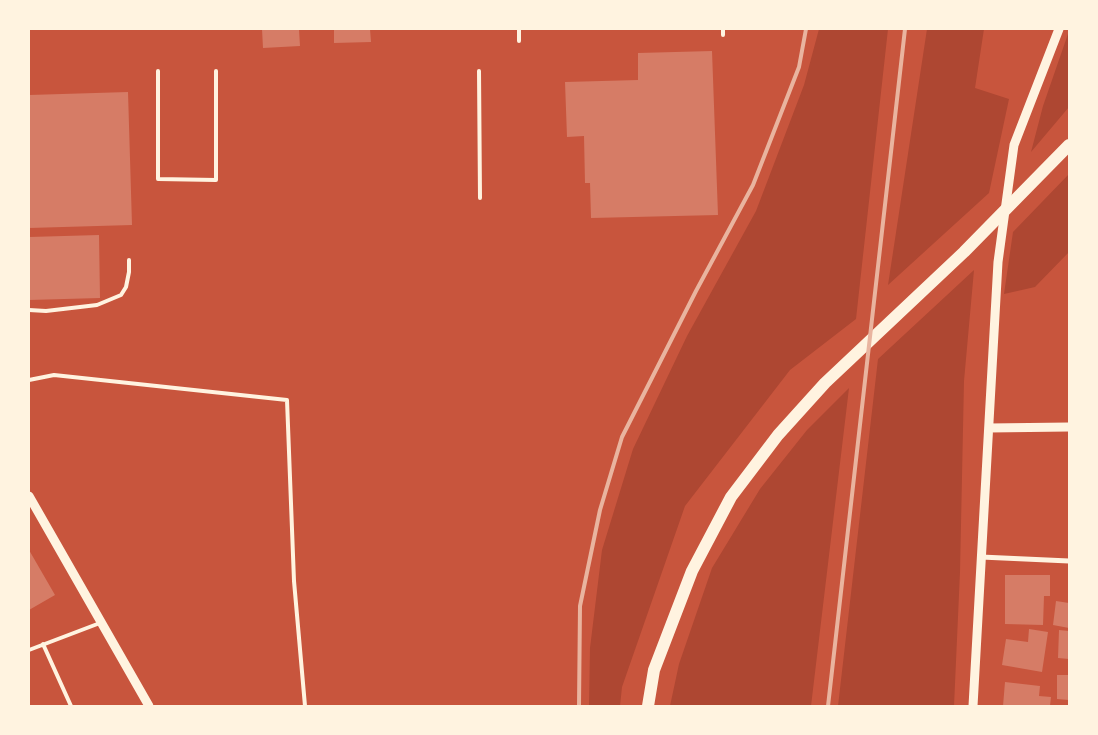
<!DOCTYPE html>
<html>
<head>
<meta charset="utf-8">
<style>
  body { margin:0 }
  #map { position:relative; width:1098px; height:735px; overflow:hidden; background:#c8553d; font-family:Manrope,sans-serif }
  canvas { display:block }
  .frame { position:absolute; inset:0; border:30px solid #fff3e0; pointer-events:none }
</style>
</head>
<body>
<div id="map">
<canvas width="1098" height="735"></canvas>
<div class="frame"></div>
</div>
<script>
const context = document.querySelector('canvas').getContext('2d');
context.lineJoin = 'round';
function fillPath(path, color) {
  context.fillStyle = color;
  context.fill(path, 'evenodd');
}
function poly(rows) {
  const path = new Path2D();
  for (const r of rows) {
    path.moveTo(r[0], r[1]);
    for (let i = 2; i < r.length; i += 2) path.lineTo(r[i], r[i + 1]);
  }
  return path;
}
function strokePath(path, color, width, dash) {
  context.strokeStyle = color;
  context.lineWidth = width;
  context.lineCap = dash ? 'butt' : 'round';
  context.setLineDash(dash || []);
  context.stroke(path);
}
fillPath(poly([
  [819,29,888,29,856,319,790,370,685,506,622,687,620,706,589,706,590,648,602,550,633,449,687,336,756,211,804,85],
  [927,29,984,29,975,88,1009,99,989,193,888,285],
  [1069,31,1069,107,1031,152,1043,106],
  [1069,174,1069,252,1035,287,1004,294,1013,232],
  [974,270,964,381,960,572,954,706,838,706,878,359],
  [849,388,811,706,670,706,679,664,712,568,760,489,807,430]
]), '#ae4732');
fillPath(poly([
  [262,29,299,29,300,46,263,48],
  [334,29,370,29,371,42,334,43],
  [712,51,718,215,591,218,590,183,585,183,584,136,567,137,565,82,638,80,638,53],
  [128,92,132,225,29,228,29,95],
  [99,235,100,298,29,300,29,237],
  [29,550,55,595,29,610],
  [1005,575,1050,575,1050,596,1044,596,1043,625,1005,624],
  [1056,601,1069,603,1069,628,1053,625],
  [1029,629,1048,632,1042,672,1002,665,1006,639,1028,642],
  [1059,630,1069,631,1069,659,1058,658],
  [1057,675,1069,675,1069,700,1057,699],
  [1005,682,1040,686,1039,696,1051,697,1050,706,1003,706]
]), '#d67c66');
strokePath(poly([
  [519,29,519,41],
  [723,29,723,35],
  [158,71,158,179,216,180,216,71],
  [479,71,480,198],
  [29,310,46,311,97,305,121,295,126,287,129,272,129,260],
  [29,380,54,375,287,400,294,581,305,706],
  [43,644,71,706],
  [29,650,100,623]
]), '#fff3e0', 4);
strokePath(poly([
  [981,557,1069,561]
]), '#fff3e0', 5);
strokePath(poly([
  [989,428,1069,427],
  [29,496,149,706],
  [973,706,998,262,1014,145,1059,29]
]), '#fff3e0', 9);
strokePath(poly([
  [648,706,654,670,692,571,731,497,778,435,825,383,964,252,1069,145]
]), '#fff3e0', 12);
strokePath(poly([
  [579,706,580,606,600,510,622,437,696,291,753,185,799,67,806,29],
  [828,706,905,29]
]), '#e9b49f', 4);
</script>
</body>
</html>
